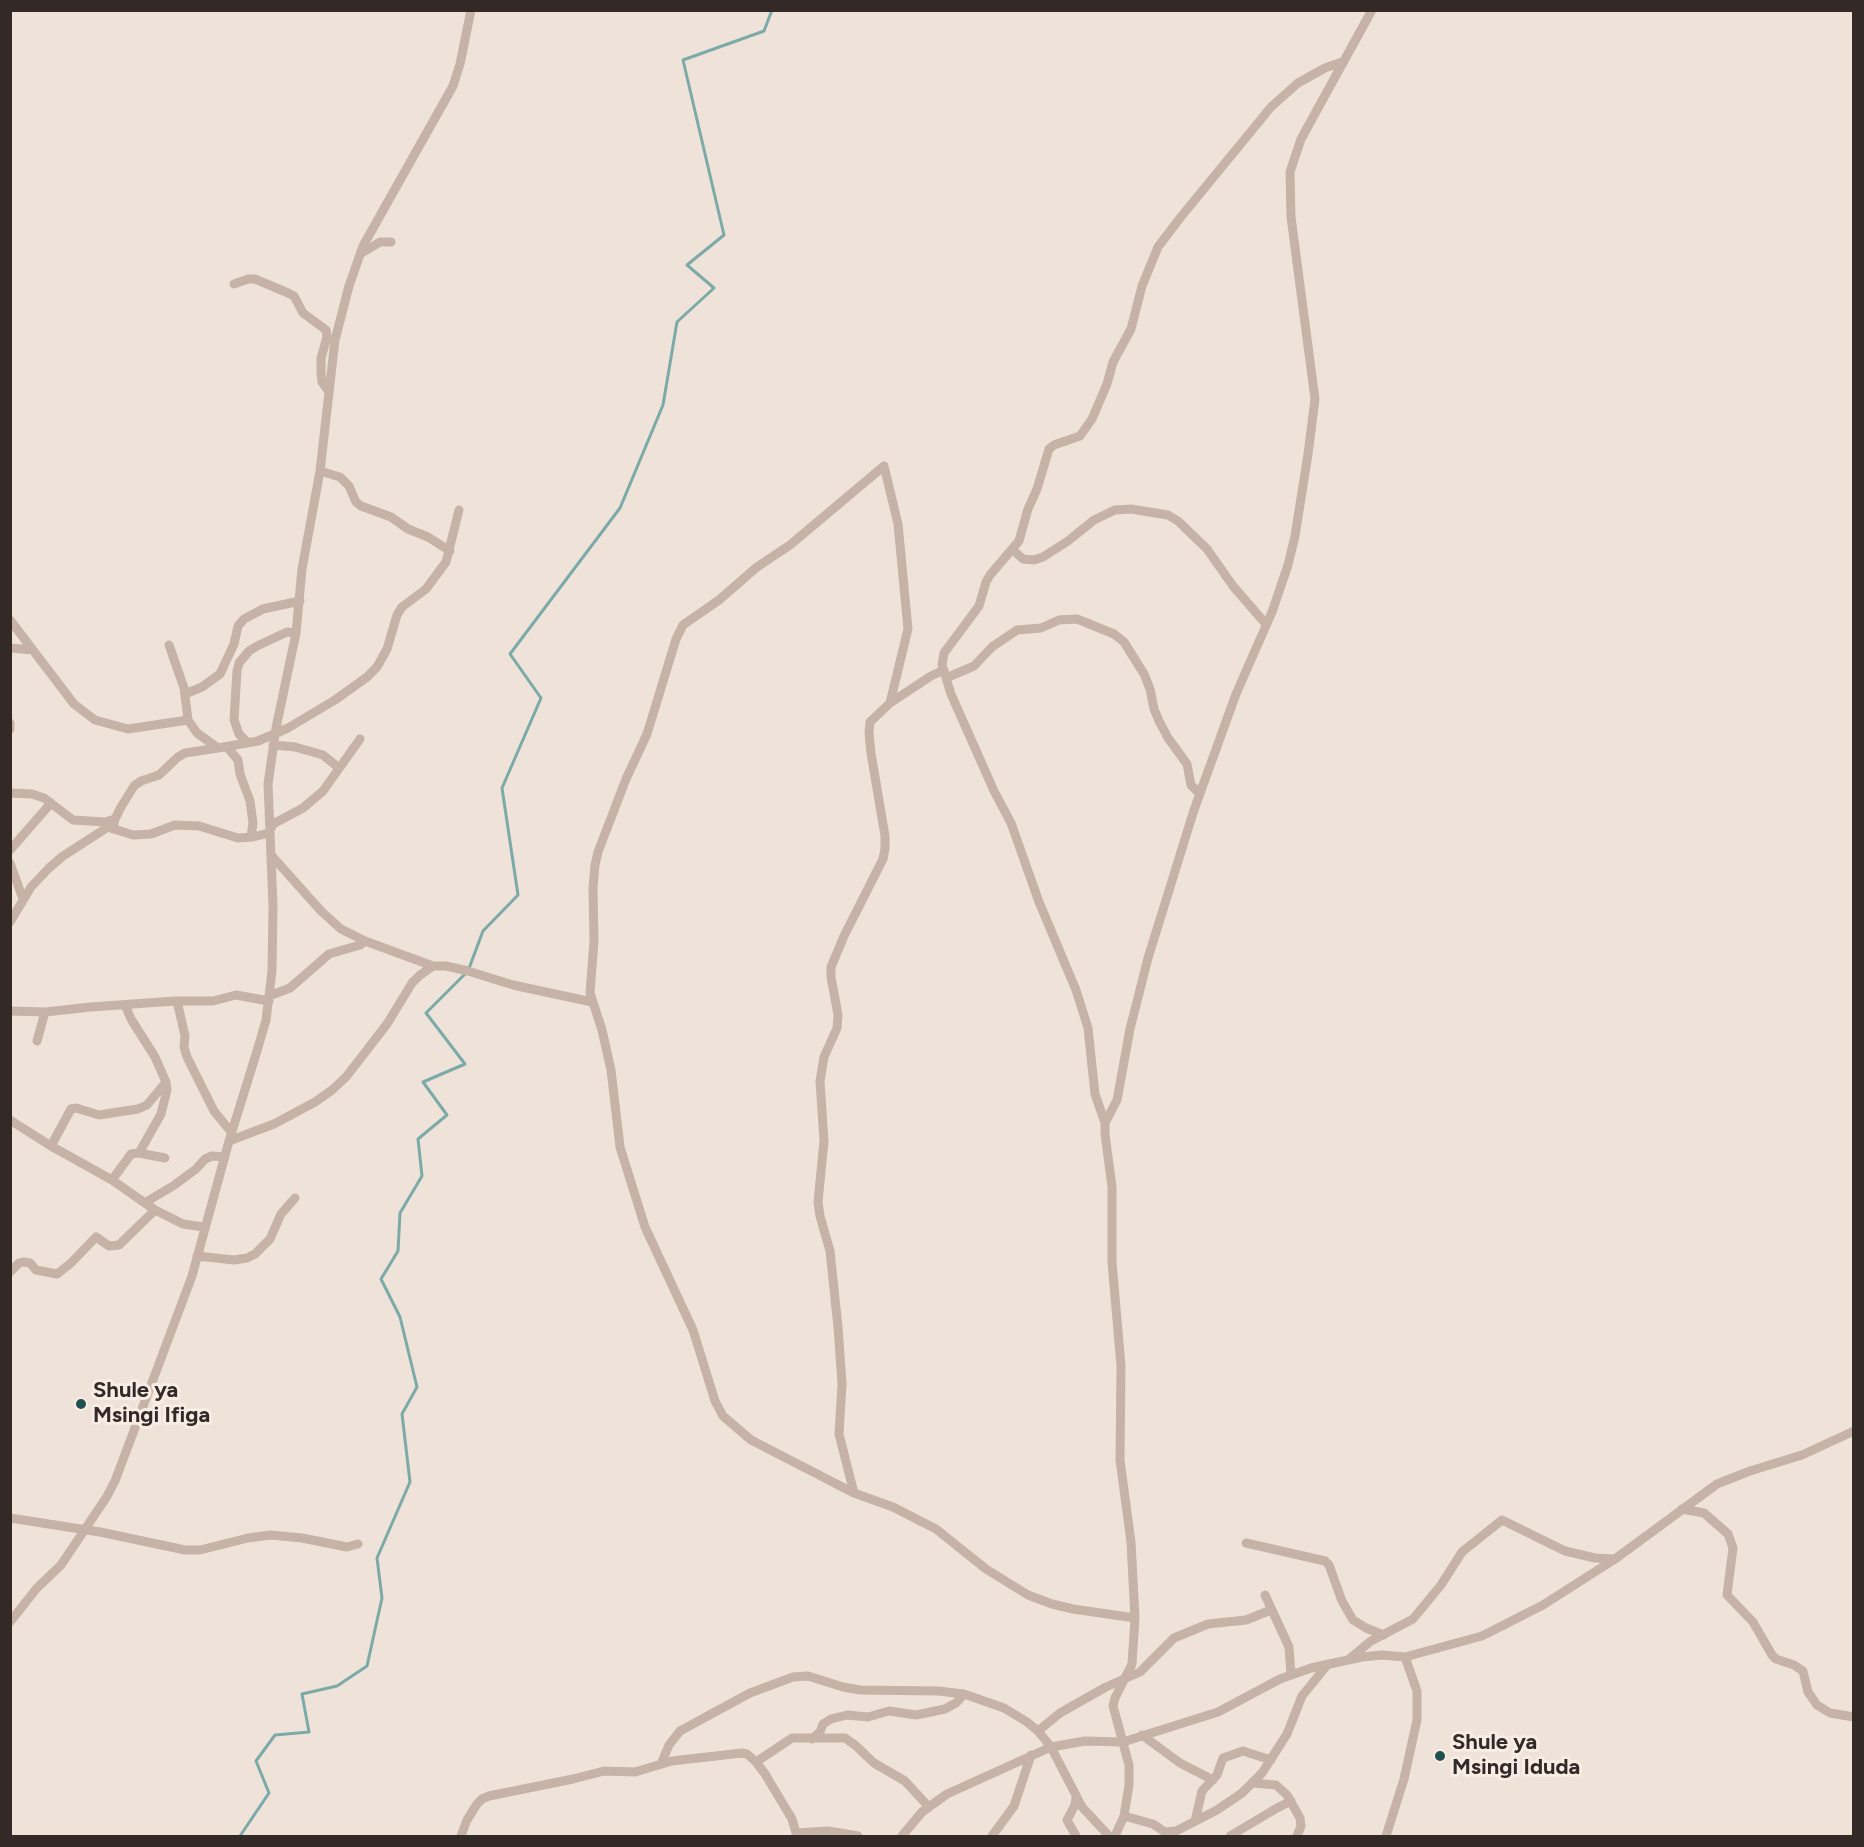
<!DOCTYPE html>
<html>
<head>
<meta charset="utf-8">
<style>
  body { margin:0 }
  #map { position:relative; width:1864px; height:1847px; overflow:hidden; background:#efe3d9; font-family:Figtree,sans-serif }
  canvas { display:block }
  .frame { position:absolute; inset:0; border:12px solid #332927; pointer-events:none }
</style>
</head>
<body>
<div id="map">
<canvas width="1864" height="1847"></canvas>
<div class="frame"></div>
</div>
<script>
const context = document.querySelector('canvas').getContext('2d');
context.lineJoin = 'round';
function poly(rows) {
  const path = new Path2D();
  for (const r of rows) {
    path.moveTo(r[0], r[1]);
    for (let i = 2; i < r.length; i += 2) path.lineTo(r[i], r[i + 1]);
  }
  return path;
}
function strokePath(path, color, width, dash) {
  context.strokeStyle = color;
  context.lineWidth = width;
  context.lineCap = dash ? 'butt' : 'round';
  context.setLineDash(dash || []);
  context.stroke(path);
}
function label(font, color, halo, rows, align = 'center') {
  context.font = font + ' Figtree,sans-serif';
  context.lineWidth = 6;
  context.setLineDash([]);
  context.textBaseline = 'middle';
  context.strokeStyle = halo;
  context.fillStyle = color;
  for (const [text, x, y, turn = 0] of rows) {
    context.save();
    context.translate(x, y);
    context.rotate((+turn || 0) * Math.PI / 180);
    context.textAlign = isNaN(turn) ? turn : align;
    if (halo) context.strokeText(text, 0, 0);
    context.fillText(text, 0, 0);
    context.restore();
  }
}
strokePath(poly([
  [240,1836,269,1793,256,1761,275,1735,309,1732,302,1694,337,1686,367,1666,382,1598,377,1558,410,1482,402,1414,417,1387,400,1317,381,1279,398,1251,400,1213,422,1176,418,1139,447,1115,423,1082,465,1064,426,1013,468,971,483,931,518,895,502,788,541,698,510,654,620,508,663,405,677,322,714,288,687,265,724,235,683,60,764,31,772,10]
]), '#7baaa8', 3);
strokePath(poly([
  [360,254,380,242,391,242],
  [234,284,248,279,255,279,288,293,294,296,303,313,326,330,327,337,321,358,321,373,322,382,329,392],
  [320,471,340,477,349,486,356,502,361,506,391,517,408,529,428,537,450,551],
  [1013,550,1023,559,1034,560,1043,557,1068,541,1094,520,1115,510,1131,509,1168,515,1178,521,1207,549,1233,586,1265,623],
  [10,620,74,704,95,720,128,729,188,720,197,733,218,748,258,741,288,728,335,700,367,677,377,667,387,649,397,615,402,607,426,589,446,562,459,510],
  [169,645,184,688,188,720],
  [10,648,33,650],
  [946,678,974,666,992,647,1017,630,1041,628,1059,620,1077,619,1114,634,1124,642,1144,674,1150,689,1154,709,1159,721,1168,738,1187,764,1191,785,1199,793],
  [185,694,202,687,220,674,234,644,238,626,244,619,263,609,300,601],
  [890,703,931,676,944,670],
  [10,723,10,729],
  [248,743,239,734,234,720,237,671,239,663,249,651,257,646,287,632,296,633],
  [273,745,295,747,323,755,339,768],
  [228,748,238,760,240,774,250,801,253,823,251,837],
  [10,793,32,794,44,798,73,820,105,822,115,819],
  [113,829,115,819,121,807,134,786,141,781,159,775,178,757,185,753,218,748],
  [10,850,51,803],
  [271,855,321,911,341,929,365,941,433,966],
  [10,863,23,899],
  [10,922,31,887,49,868,63,856,108,827,133,835,151,834,175,825,199,826,238,838,253,837,269,833,273,824,303,808,323,791,360,739],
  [269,996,290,988,329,954,360,945,365,941],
  [177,1001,185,1036,184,1047,187,1057,214,1111,232,1133],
  [125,1005,131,1019,155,1057,166,1082,167,1090,161,1114,139,1153],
  [10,1011,45,1012,91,1007,175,1001,213,1001,236,995,269,1001],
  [37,1041,45,1012],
  [10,1120,51,1146,112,1180,155,1210,183,1224,204,1227],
  [1105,1123,1095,1094,1088,1028,1076,990,1039,902,1011,823,994,791,951,694,942,665,944,653,979,606,986,582,990,575,1019,541,1028,509,1037,489,1049,449,1054,445,1080,436,1092,419,1107,384,1113,362,1131,329,1142,286,1158,247,1180,218,1271,107,1298,83,1325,68,1342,62],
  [229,1141,274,1124,315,1102,332,1090,346,1077,387,1024,412,983,420,975,433,966,446,966,468,971,513,985,592,1002],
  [51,1146,71,1109,76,1108,99,1115,138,1109,147,1105,166,1082],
  [112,1180,131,1154,139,1153,165,1158],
  [146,1202,173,1186,196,1169,205,1159,212,1156,225,1157],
  [197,1256,234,1260,247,1258,255,1254,270,1239,281,1214,295,1198],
  [10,1272,19,1263,23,1262,30,1263,36,1270,57,1274,71,1263,96,1237,109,1246,119,1245,155,1210],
  [854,1493,751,1440,723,1416,715,1401,693,1330,645,1227,620,1147,611,1070,602,1030,590,993,594,941,593,888,595,865,598,852,626,779,647,734,676,639,683,625,719,600,757,567,790,545,884,466,898,524,908,629,890,703,870,722,869,733,871,753,885,836,885,849,883,859,844,936,831,967,831,977,838,1015,837,1028,824,1057,820,1081,824,1141,818,1202,820,1216,830,1251,838,1327,842,1384,839,1434,854,1493,893,1507,936,1529,986,1569,1028,1595,1052,1604,1073,1609,1135,1618],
  [1682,1509,1704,1513,1728,1534,1733,1548,1727,1595,1753,1622,1772,1655,1776,1659,1794,1665,1803,1671,1808,1692,1817,1705,1830,1713,1854,1717],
  [10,1518,100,1532,185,1550,200,1550,248,1538,270,1535,302,1538,347,1547,358,1544],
  [1246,1543,1325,1561,1329,1565,1342,1601,1353,1620,1366,1628,1384,1635],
  [1265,1595,1289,1647,1291,1674],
  [10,1622,37,1588,61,1565,106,1498,115,1481,192,1276,229,1141,257,1051,266,1020,272,971,273,906,268,784,276,728,296,633,302,569,320,471,335,340,349,286,363,246,453,86,460,64,471,10],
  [1348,1660,1371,1641,1413,1619,1441,1585,1462,1552,1502,1520,1565,1551,1595,1558,1615,1559],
  [1038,1731,1060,1713,1106,1687,1140,1672,1174,1638,1208,1624,1246,1620,1271,1610],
  [1142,1735,1180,1763,1213,1780],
  [812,1739,820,1732,823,1724,831,1719,847,1715,868,1717,889,1711,916,1715,945,1709,956,1703,964,1694],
  [756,1762,792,1738,845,1738,855,1745,874,1763,905,1781,928,1806],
  [661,1764,669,1745,680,1731,750,1693,793,1677,808,1676,843,1687,860,1690,938,1691,964,1694,1004,1708,1027,1722,1038,1731,1051,1747,1082,1807,1109,1836],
  [1253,1783,1276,1785,1287,1795,1300,1818,1301,1826,1297,1836],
  [1124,1816,1153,1824,1171,1836],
  [1195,1821,1202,1791,1217,1775,1223,1758,1243,1751,1271,1760],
  [1166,1832,1176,1831,1217,1810,1242,1793,1262,1773,1287,1734,1302,1696,1328,1664],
  [461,1836,467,1820,477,1804,482,1799,489,1796,573,1779,604,1771,635,1772,672,1761,742,1753,747,1754,756,1762,765,1774,792,1819,796,1833,828,1831,858,1836],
  [902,1836,922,1812,947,1794,1051,1747,1085,1741,1123,1742,1218,1712,1280,1679,1311,1668,1362,1657,1382,1655,1405,1657,1482,1636,1543,1605,1615,1559,1717,1484,1750,1471,1802,1455,1854,1431],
  [992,1836,1014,1806,1031,1755],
  [1076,1836,1067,1820,1075,1805,1076,1798],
  [1115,1836,1124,1816,1129,1785,1129,1765,1113,1706,1115,1698,1132,1664,1135,1618,1131,1542,1120,1460,1121,1366,1112,1262,1112,1187,1105,1134,1105,1123,1117,1100,1130,1029,1148,958,1194,810,1236,694,1272,612,1288,565,1295,536,1308,454,1315,399,1291,217,1290,172,1301,139,1372,10],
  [1230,1836,1277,1808,1291,1801],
  [1386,1836,1404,1779,1417,1720,1417,1691,1405,1657]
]), '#c6b2a6', 9);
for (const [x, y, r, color] of [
  [81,1404,6,"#205150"],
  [1440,1756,6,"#205150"]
]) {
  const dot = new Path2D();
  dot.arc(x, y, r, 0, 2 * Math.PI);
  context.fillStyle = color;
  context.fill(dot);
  strokePath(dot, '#f7ede5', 2);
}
label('bold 22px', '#332927', '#f7ede5', [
  ["Shule ya",93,1391],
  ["Msingi Ifiga",93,1416],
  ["Shule ya",1452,1743],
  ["Msingi Iduda",1452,1768]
], 'left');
</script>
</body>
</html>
